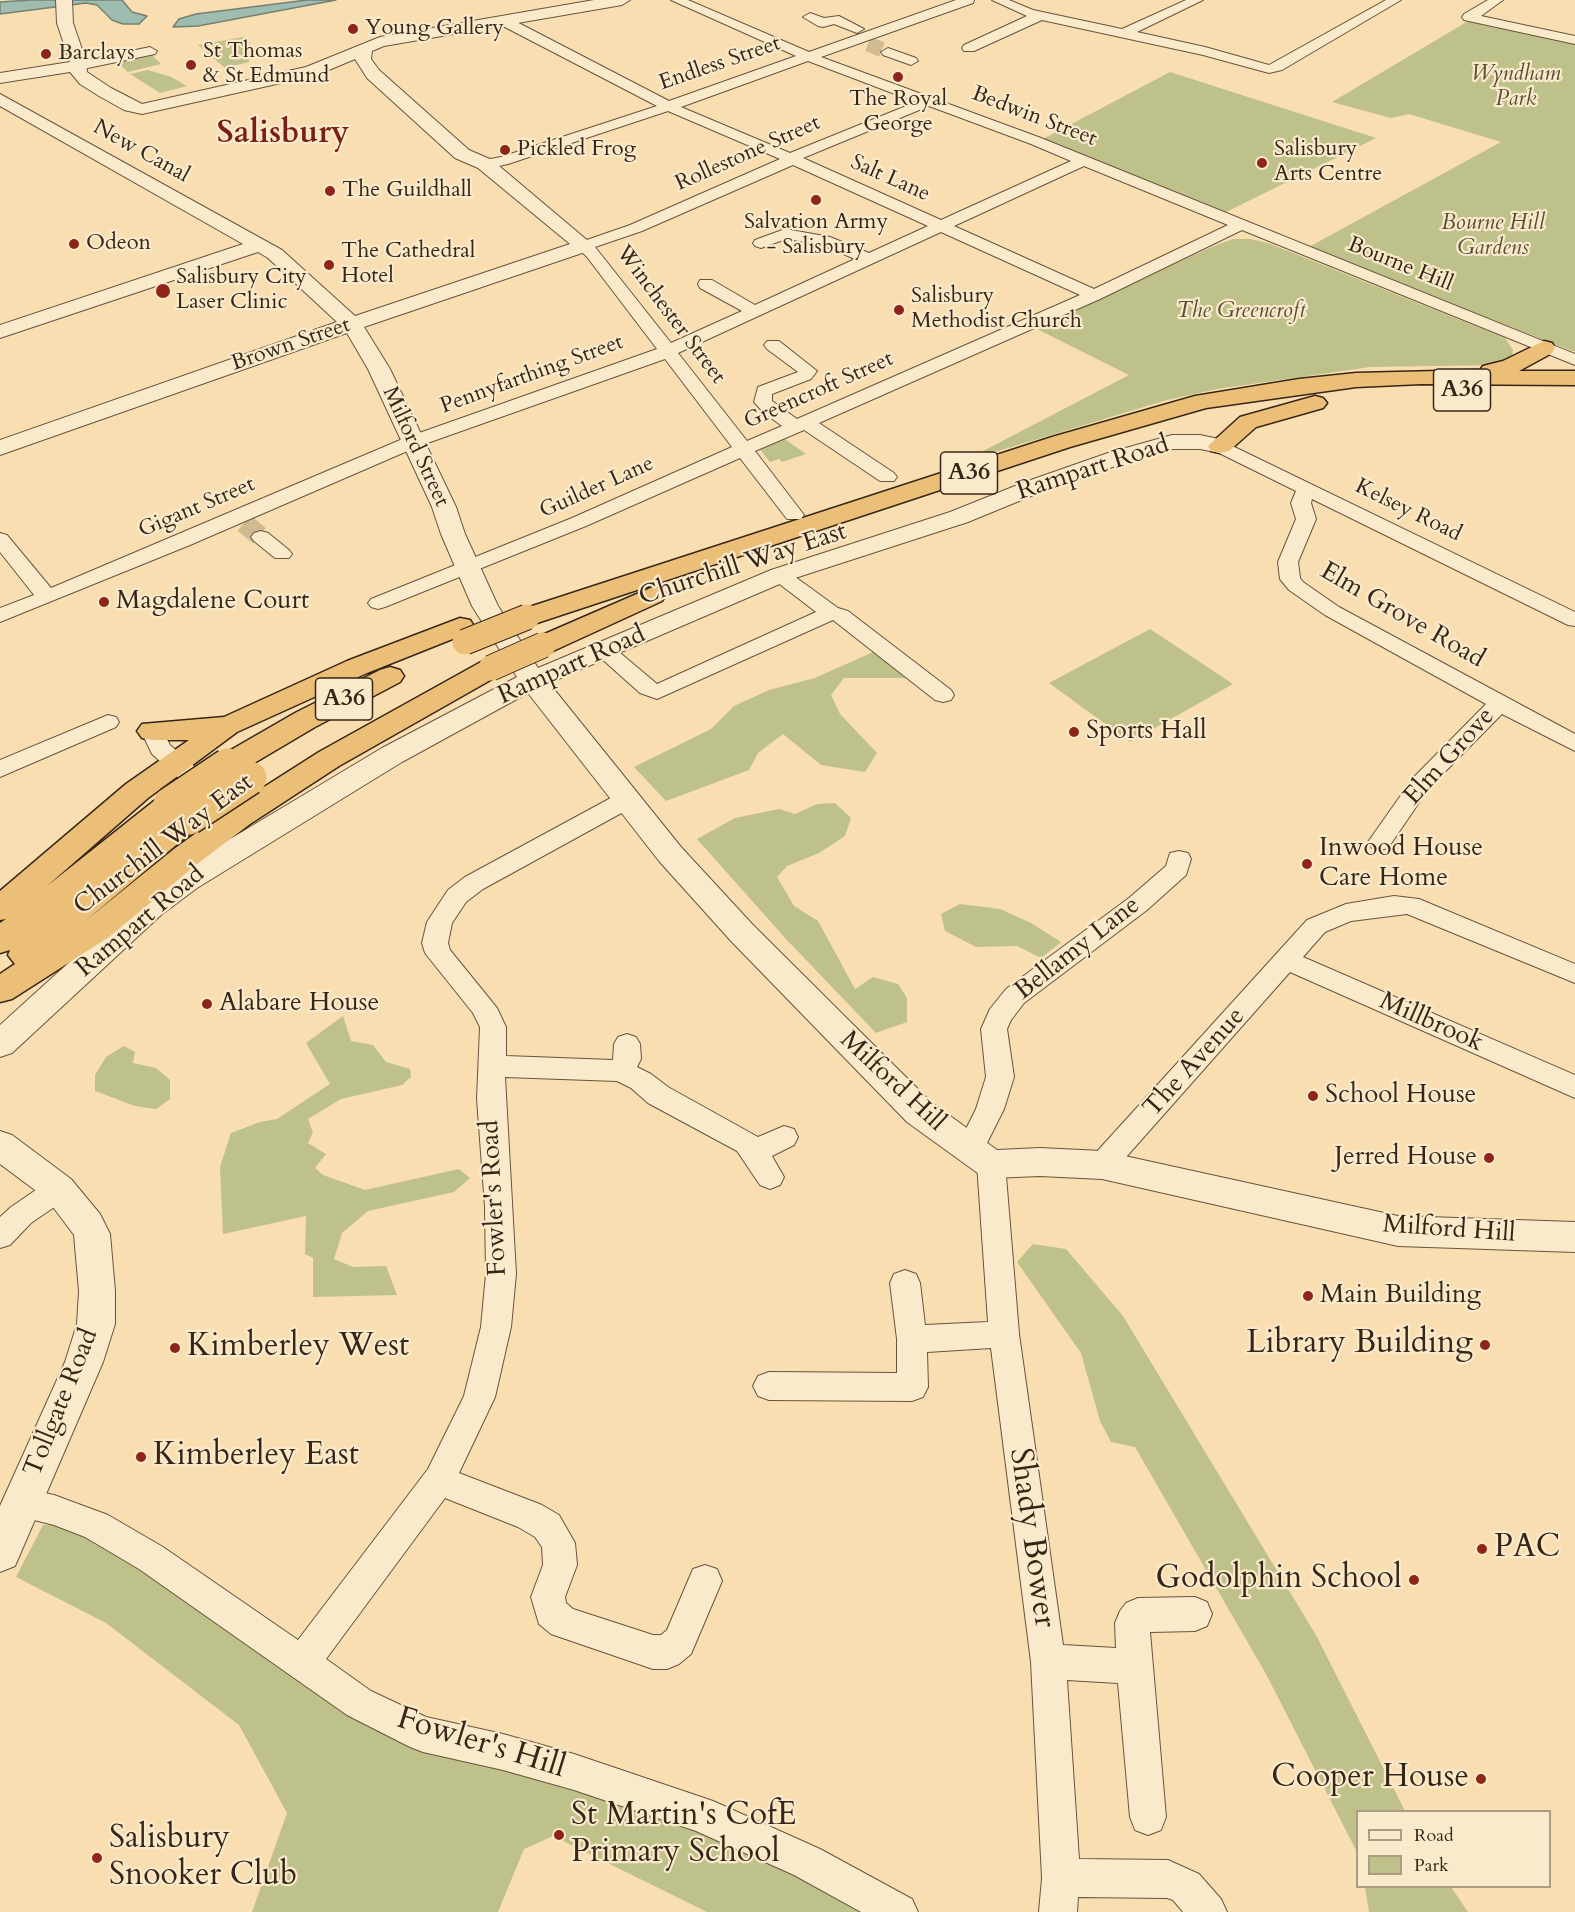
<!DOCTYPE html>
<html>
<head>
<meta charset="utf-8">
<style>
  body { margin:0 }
  #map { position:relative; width:1575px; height:1912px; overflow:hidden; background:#f8deb0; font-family:Cardo,serif }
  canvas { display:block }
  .legend { position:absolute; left:1356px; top:1810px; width:195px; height:78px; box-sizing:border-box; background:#faeacc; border:2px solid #ac9c84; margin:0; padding:8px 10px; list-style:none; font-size:18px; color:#372617 }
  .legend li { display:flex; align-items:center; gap:12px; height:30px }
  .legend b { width:30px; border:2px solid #ac9c84 }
</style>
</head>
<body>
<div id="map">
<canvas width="1575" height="1912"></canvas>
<ul class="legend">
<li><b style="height:8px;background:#faeacc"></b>Road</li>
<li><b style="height:16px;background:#bfc18a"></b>Park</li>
</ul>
</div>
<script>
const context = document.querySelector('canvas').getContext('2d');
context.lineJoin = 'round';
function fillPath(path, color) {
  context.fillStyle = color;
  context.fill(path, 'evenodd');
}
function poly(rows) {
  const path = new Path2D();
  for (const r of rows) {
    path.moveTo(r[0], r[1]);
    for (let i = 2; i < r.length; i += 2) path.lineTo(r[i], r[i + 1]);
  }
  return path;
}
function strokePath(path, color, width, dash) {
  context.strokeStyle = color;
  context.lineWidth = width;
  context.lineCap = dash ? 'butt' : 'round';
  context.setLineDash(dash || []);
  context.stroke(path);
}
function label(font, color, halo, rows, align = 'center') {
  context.font = font + ' Cardo,serif';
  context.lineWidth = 4.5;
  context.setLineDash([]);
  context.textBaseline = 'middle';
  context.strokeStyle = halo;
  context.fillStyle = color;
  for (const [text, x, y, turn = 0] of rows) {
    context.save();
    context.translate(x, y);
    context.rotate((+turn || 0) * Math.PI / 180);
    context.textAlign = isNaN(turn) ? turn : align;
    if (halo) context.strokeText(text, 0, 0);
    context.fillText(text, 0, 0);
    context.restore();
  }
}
fillPath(poly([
  [1470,20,1575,44,1575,352,1307,248,1501,142,1409,114,1391,118,1332,102],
  [243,37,255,51,254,55,248,56,249,62,225,68,198,45],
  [153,54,153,56,161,64,128,72,117,62],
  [148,70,171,77,187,86,160,93,130,74],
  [1170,72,1376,138,1224,213,1043,139],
  [1233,239,1250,239,1268,243,1505,338,1513,350,1512,356,1502,365,1370,367,1217,389,1167,400,962,462,1129,375,1033,327,1214,246],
  [783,438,806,454,782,462,779,459,770,462,759,448],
  [1150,629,1233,684,1130,742,1049,683],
  [873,652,909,678,844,678,831,695,840,714,877,753,865,772,821,765,783,734,758,753,749,770,666,801,634,767,711,729,734,706,769,690,815,678],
  [835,803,851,818,845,836,819,853,787,866,777,877,794,906,818,921,855,989,873,977,898,984,907,998,907,1022,876,1033,786,939,697,839,735,818,779,809,795,814,817,804],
  [960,904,1000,909,1031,923,1061,942,1041,958,1017,946,976,947,945,931,941,914],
  [343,1016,351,1041,373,1045,386,1062,410,1069,411,1077,402,1085,341,1099,308,1119,313,1133,308,1143,326,1154,315,1168,323,1175,365,1190,459,1169,470,1178,454,1192,368,1211,342,1233,334,1259,353,1267,386,1266,397,1295,313,1297,313,1258,305,1254,306,1216,223,1234,220,1167,231,1133,260,1122,277,1119,330,1084,306,1043],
  [124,1046,135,1052,133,1063,156,1068,170,1080,170,1099,156,1109,135,1106,95,1091,95,1075,106,1057],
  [1033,1244,1066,1249,1123,1316,1317,1637,1405,1811,1358,1812,1357,1852,1266,1674,1135,1447,1111,1442,1100,1421,1081,1353,1017,1262],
  [66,1524,93,1536,292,1670,698,1823,874,1912,707,1912,553,1836,524,1849,498,1912,252,1912,287,1813,239,1725,106,1623,16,1577,43,1525],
  [1365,1887,1451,1887,1468,1912,1369,1912]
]), '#bfc18a');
const water = poly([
  [30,0,122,0,132,12,147,16,139,24,123,24,112,20,97,5,86,3,0,14,0,2,30,0],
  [307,0,336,0,198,26,173,27,179,19,196,14,307,0]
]);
fillPath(water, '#9ebcb0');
strokePath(water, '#758073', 1.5);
strokePath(poly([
  [868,44,888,52]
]), '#d1b991', 15, [15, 8]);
strokePath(poly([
  [244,523,261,537]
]), '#d1b991', 20, [20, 10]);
const minor = poly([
  [671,0,688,0,809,52,956,0,974,0,973,3,821,57,1041,138,1575,354,1575,365,1242,230,1100,299,819,423,894,473,897,477,894,481,880,481,804,430,755,451,804,515,801,519,787,519,740,458,586,526,385,607,378,609,371,607,368,603,371,599,572,518,732,447,665,359,419,446,190,545,0,622,0,608,34,595,0,552,0,533,7,535,51,588,405,438,657,349,587,257,576,246,578,243,630,225,780,159,668,111,508,164,485,169,477,164,480,161,501,157,657,106,499,24,497,21,499,18,509,18,669,101,796,56,671,0],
  [808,61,916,102,790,153,681,107,808,61],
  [929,106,1031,144,1071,161,941,220,803,158,929,106],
  [793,165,928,226,869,253,830,237,785,229,755,240,753,243,755,246,761,248,786,239,820,244,855,259,755,305,712,280,700,280,698,284,700,288,742,311,671,343,595,247,642,231,793,165],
  [1084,166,1228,225,1094,289,954,226,1084,166],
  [941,232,1080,295,797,419,772,401,772,394,811,379,817,371,779,341,767,341,764,345,767,349,798,372,758,387,754,402,763,412,782,426,747,441,678,353,941,232],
  [992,0,1009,0,1033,10,1122,29,1186,0,1203,0,1137,32,1205,47,1269,65,1386,0,1401,0,1282,70,1269,73,1203,55,1042,20,974,51,964,51,962,48,964,45,1027,16,992,0],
  [1488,0,1503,0,1481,16,1575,36,1575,44,1464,20,1462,17,1464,14,1488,0],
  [810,13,824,18,839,16,864,29,857,33,834,24,823,27,818,26,803,17,810,13],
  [150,47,157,51,155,54,78,70,71,66,78,62,150,47],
  [888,48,916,58,918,61,911,65,883,55,881,52,888,48],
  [1220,440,1575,612,1575,626,1568,625,1312,499,1311,503,1316,519,1298,562,1300,578,1303,582,1339,607,1575,734,1575,751,1502,714,1429,788,1388,848,1380,850,1372,848,1368,842,1413,778,1486,704,1325,615,1289,590,1280,579,1278,562,1296,519,1291,503,1296,491,1213,450,1211,446,1213,442,1220,440],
  [261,531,268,533,289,550,292,554,289,558,275,558,254,541,251,537,254,533,261,531],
  [780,569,787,571,838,608,848,611,951,690,954,695,951,700,943,702,935,700,833,620,657,699,640,693,593,651,596,646,604,644,612,646,657,684,816,612,773,579,770,575,773,571,780,569],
  [108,715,116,717,119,722,116,727,0,777,0,760,108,715],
  [152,724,160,726,170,745,221,790,225,796,221,802,213,804,205,802,152,754,141,731,144,726,152,724],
  [628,791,636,793,640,799,636,805,483,889,466,902,452,923,448,943,450,950,497,1008,506,1027,506,1056,613,1060,614,1044,618,1037,627,1034,636,1037,640,1044,641,1059,637,1067,651,1074,668,1087,758,1137,784,1126,794,1129,798,1137,794,1145,772,1156,784,1177,780,1185,770,1189,760,1185,737,1151,648,1103,631,1088,617,1081,505,1077,516,1274,511,1327,495,1397,459,1473,542,1505,559,1515,575,1543,577,1565,565,1597,566,1603,573,1609,653,1635,661,1635,667,1630,693,1569,705,1565,717,1569,722,1581,691,1654,679,1664,667,1669,653,1669,551,1634,539,1624,531,1597,543,1565,542,1547,535,1537,518,1527,445,1498,326,1659,371,1691,426,1717,503,1734,574,1754,713,1801,820,1849,912,1899,918,1912,861,1912,794,1875,696,1831,574,1790,503,1770,423,1752,410,1747,347,1715,139,1569,85,1537,54,1525,10,1514,6,1503,10,1492,22,1488,54,1495,108,1515,163,1547,298,1640,428,1469,464,1396,481,1327,486,1274,485,1207,477,1099,480,1027,473,1013,425,953,422,943,427,922,448,890,465,877,620,793,628,791],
  [1179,851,1188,853,1191,859,1186,875,1147,910,1024,1003,1011,1020,1007,1029,1014,1077,1004,1109,980,1157,970,1160,960,1157,956,1149,976,1109,986,1077,981,1029,990,1009,1006,989,1129,898,1166,866,1170,853,1179,851],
  [1394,896,1419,899,1575,964,1575,983,1407,914,1351,921,1325,932,1303,957,1575,1075,1575,1098,1290,972,1112,1173,1102,1176,1092,1173,1088,1165,1092,1157,1307,920,1346,904,1394,896],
  [991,1153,1001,1156,1005,1164,1019,1334,1063,1645,1116,1648,1115,1623,1120,1611,1126,1603,1138,1598,1195,1597,1207,1602,1212,1614,1207,1626,1195,1631,1150,1632,1166,1817,1161,1830,1148,1835,1135,1830,1130,1817,1118,1683,1067,1680,1079,1859,1168,1860,1199,1874,1221,1899,1227,1912,1183,1912,1173,1900,1167,1898,1078,1897,1077,1912,1039,1912,1042,1878,1031,1662,991,1348,927,1352,928,1387,923,1397,912,1401,769,1400,758,1396,753,1386,758,1376,769,1372,897,1373,897,1339,890,1283,894,1274,905,1270,916,1274,920,1283,925,1325,988,1322,977,1164,981,1156,991,1153],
  [59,1177,69,1181,73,1189,69,1197,31,1223,10,1245,0,1248,0,1217,11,1207,49,1181,59,1177]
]);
const tertiary = poly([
  [56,0,72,0,73,23,86,61,87,72,111,88,142,104,306,67,380,37,594,0,630,0,622,5,384,46,372,51,371,59,379,70,469,150,492,160,594,246,591,250,364,327,390,369,456,507,465,534,498,606,538,668,771,570,950,512,1025,482,1108,453,1172,435,1200,435,1228,441,1232,446,1228,451,1220,453,1200,449,1173,449,1124,463,1041,492,968,522,789,580,549,683,681,847,753,925,931,1102,997,1150,1040,1148,1102,1151,1398,1216,1575,1222,1575,1252,1398,1246,1102,1179,1040,1176,991,1178,979,1174,907,1122,731,941,659,861,528,693,402,762,197,888,161,915,12,1053,0,1057,0,1025,139,899,175,872,382,748,517,677,472,606,441,534,432,507,368,369,347,333,0,455,0,440,337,322,268,258,258,252,0,338,0,325,243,244,0,106,0,94,282,250,355,316,570,244,478,168,455,158,367,78,355,59,317,75,142,114,124,110,99,96,80,84,70,72,0,83,0,73,70,62,57,23,56,0],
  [0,1131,12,1135,71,1179,100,1214,110,1234,115,1291,115,1324,103,1362,15,1566,0,1572,0,1506,65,1362,77,1324,79,1291,74,1235,47,1199,0,1164,0,1131]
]);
const trunk = poly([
  [1544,341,1552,343,1555,348,1552,353,1519,371,1575,371,1575,385,1421,384,1356,387,1206,408,1070,447,537,623,527,625,517,623,513,617,517,611,1052,437,1195,396,1299,379,1356,373,1480,370,1483,366,1503,361,1544,341],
  [1315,396,1323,398,1327,403,1323,408,1256,427,1229,451,1220,453,1211,451,1208,446,1240,417,1315,396],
  [653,587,662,589,666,595,662,601,553,651,543,654,533,651,529,645,533,639,653,587],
  [460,618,470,620,474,626,470,632,367,673,237,732,148,798,47,886,159,797,170,794,181,797,185,804,182,810,189,808,200,811,204,818,200,825,84,922,174,849,228,810,319,752,481,662,491,659,501,662,505,668,501,674,339,766,250,824,196,865,109,937,12,999,0,1002,0,974,15,964,8,955,10,950,0,953,0,923,6,919,0,920,0,891,126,784,189,740,152,740,142,738,137,731,142,724,224,717,347,661,460,618],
  [390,667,400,670,404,676,400,682,315,727,239,772,228,775,217,772,213,765,217,758,295,713,380,670,390,667]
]);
strokePath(minor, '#67543d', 2);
strokePath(tertiary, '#67543d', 2);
strokePath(trunk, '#372617', 3);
fillPath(minor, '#faeacc');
fillPath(tertiary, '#faeacc');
fillPath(trunk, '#ecbf78');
const trunkBridgeFar1 = poly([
  [465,642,527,617],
  [491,668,543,645]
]);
const trunkBridge = poly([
  [170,804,228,765],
  [189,818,250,778]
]);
strokePath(trunkBridgeFar1, '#372617', 27, []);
strokePath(trunkBridge, '#372617', 36, []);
strokePath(trunkBridgeFar1, '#ecbf78', 25);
strokePath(trunkBridge, '#ecbf78', 33);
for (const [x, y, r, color] of [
  [353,29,6,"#8f2418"],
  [46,54,6,"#8f2418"],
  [191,65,6,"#8f2418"],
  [898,77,6,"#8f2418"],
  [505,150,6,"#8f2418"],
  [1262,163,6,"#8f2418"],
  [330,191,6,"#8f2418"],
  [816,200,6,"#8f2418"],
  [74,244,6,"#8f2418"],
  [329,265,6,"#8f2418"],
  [163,291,8,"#8f2418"],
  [899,310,6,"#8f2418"],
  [104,602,6,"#8f2418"],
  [1074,732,6,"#8f2418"],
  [1307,864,6,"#8f2418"],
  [207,1004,6,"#8f2418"],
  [1313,1096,6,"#8f2418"],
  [1489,1158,6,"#8f2418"],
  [1308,1296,6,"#8f2418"],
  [1485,1345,6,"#8f2418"],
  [175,1348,6,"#8f2418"],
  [141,1457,6,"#8f2418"],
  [1482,1549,6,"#8f2418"],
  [1414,1580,6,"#8f2418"],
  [1481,1779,6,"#8f2418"],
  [559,1835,6,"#8f2418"],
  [97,1858,6,"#8f2418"]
]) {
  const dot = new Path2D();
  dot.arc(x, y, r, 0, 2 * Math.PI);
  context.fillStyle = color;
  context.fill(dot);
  strokePath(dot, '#faeacc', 2);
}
label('22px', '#372617', '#faeacc', [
  ["Young Gallery",365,29],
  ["St Thomas",203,52],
  ["& St Edmund",203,77],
  ["Barclays",58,54],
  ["The Royal",898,100,"center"],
  ["George",898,125,"center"],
  ["Pickled Frog",517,150],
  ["Salisbury",1274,150],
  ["Arts Centre",1274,175],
  ["The Guildhall",342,191],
  ["Salvation Army",816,223,"center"],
  ["- Salisbury",816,248,"center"],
  ["Odeon",86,244],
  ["The Cathedral",341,252],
  ["Hotel",341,277],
  ["Salisbury City",176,278],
  ["Laser Clinic",176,303],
  ["Salisbury",911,297],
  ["Methodist Church",911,322]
], 'left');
label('22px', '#372617', '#faeacc', [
  ["Endless Street",720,64,-19],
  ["Bedwin Street",1034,117,21],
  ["New Canal",141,152,29],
  ["Rollestone Street",748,154,-24],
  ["Salt Lane",890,179,24],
  ["Bourne Hill",1400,265,22],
  ["Winchester Street",670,315,53],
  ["Brown Street",291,345,-19],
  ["Pennyfarthing Street",532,375,-20],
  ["Greencroft Street",819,391,-24],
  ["Milford Street",415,447,65],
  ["Guilder Lane",597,488,-24],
  ["Gigant Street",197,508,-23],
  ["Kelsey Road",1408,511,26]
]);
label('italic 22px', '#594d34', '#faeacc', [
  ["Wyndham",1516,75],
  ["Park",1516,100],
  ["Bourne Hill",1493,224],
  ["Gardens",1493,249],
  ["The Greencroft",1241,312]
]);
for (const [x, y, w] of [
  [1462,390,57],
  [969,473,57],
  [344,699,57]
]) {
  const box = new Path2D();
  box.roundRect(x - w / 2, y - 21, w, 42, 4.5);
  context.fillStyle = '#faeacc';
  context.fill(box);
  strokePath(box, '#372617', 1.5);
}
label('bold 24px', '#372617', null, [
  ["A36",1462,390],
  ["A36",969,473],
  ["A36",344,699]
]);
label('26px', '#372617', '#faeacc', [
  ["Rampart Road",1093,469,-18],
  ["Churchill Way East",743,565,-18],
  ["Elm Grove Road",1402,616,30],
  ["Rampart Road",572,666,-24],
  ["Elm Grove",1450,757,-48],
  ["Churchill Way East",164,845,-37],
  ["Rampart Road",141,922,-40],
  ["Bellamy Lane",1078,949,-38],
  ["Millbrook",1431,1023,24],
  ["The Avenue",1195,1063,-48],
  ["Milford Hill",892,1082,43],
  ["Fowler's Road",495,1198,-93],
  ["Milford Hill",1449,1230,4],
  ["Tollgate Road",62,1403,-68]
]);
label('26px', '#372617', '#faeacc', [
  ["Magdalene Court",116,602],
  ["Sports Hall",1086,732],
  ["Inwood House",1319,849],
  ["Care Home",1319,879],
  ["Alabare House",219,1004],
  ["School House",1325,1096],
  ["Jerred House",1477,1158,"right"],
  ["Main Building",1320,1296]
], 'left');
label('bold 32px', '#7a1f14', '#faeacc', [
  ["Salisbury",283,135]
]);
label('32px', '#372617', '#faeacc', [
  ["Library Building",1473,1345,"right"],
  ["Kimberley West",187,1348],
  ["Kimberley East",153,1457],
  ["PAC",1494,1549],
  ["Godolphin School",1402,1580,"right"],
  ["Cooper House",1469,1779,"right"],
  ["St Martin's CofE",571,1817],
  ["Primary School",571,1854],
  ["Salisbury",109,1840],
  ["Snooker Club",109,1877]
], 'left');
label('32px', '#372617', '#faeacc', [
  ["Shady Bower",1031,1538,82],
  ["Fowler's Hill",481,1744,17]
]);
</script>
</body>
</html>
